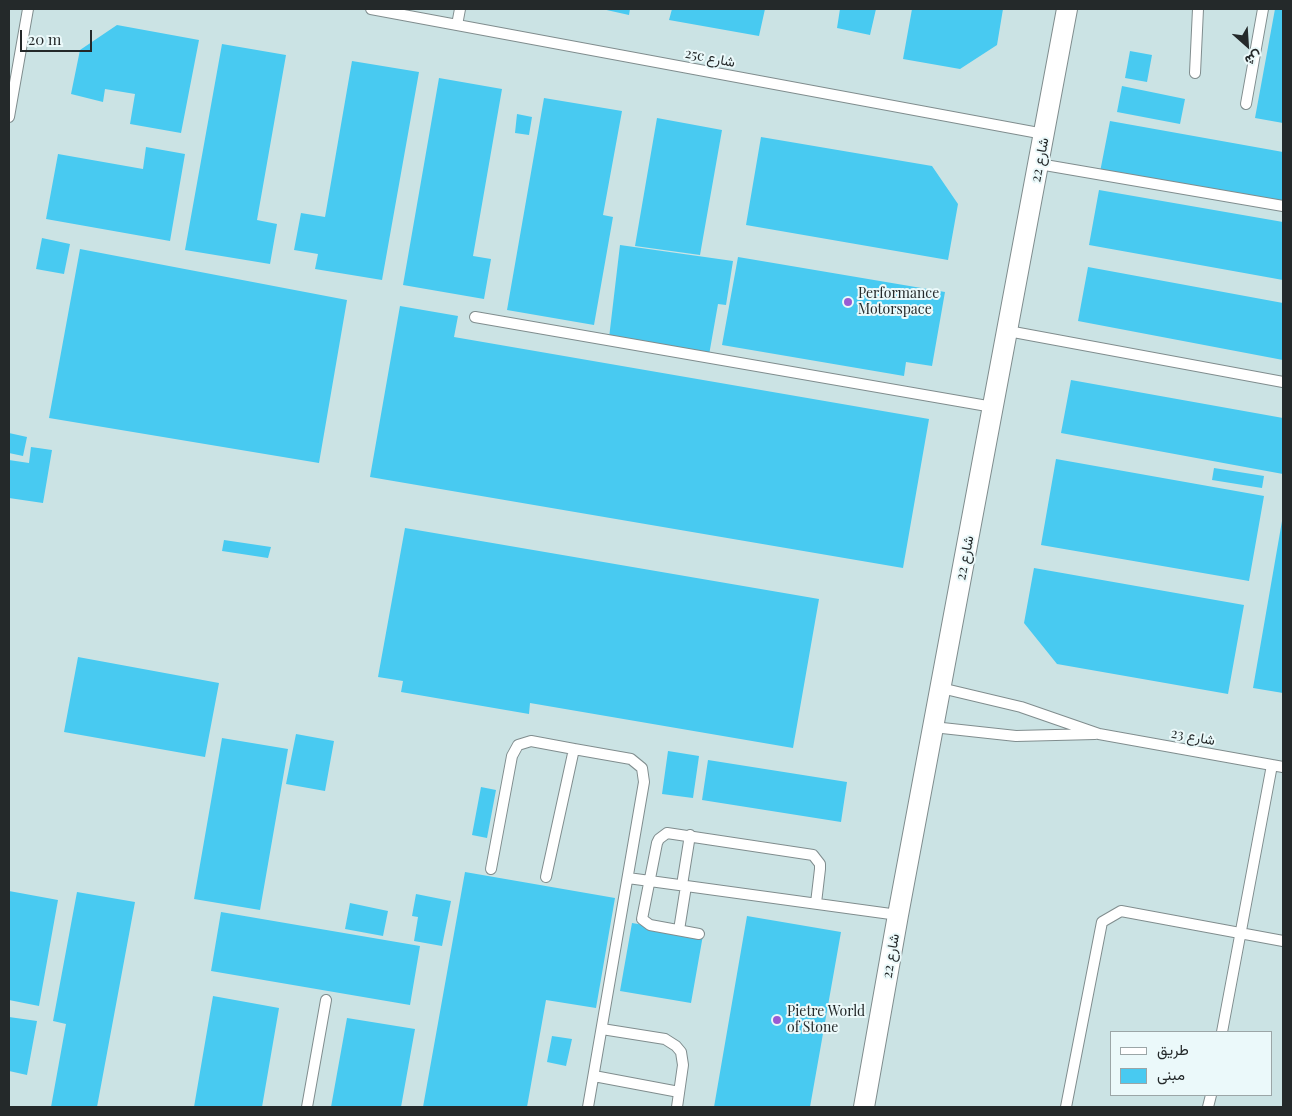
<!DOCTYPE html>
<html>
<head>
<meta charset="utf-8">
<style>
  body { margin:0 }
  #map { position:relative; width:1292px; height:1116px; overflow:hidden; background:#deeced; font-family:"Playfair Display",Vazirmatn,serif }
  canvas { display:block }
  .frame { position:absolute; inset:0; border:10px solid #24292a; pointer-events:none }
  .legend { position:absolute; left:1110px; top:1031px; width:162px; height:65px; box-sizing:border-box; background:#ebf9fa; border:1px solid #9ba6a7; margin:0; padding:6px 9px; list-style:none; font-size:15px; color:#24292a }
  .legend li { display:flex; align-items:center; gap:10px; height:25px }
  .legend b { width:25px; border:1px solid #9ba6a7 }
  .north { position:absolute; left:1222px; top:20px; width:50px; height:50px; -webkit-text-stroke:4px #ebf9fa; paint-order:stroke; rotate:154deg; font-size:14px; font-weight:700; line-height:20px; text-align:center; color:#24292a }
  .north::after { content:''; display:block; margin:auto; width:18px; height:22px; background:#24292a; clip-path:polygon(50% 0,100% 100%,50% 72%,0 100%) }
  .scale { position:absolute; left:20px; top:30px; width:72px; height:22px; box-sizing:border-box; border:2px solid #24292a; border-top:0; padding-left:6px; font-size:15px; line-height:18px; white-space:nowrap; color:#24292a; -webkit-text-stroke:4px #ebf9fa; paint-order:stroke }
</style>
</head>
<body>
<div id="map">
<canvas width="1292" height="1116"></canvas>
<div class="frame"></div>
<ul class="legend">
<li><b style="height:6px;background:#fff"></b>طريق</li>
<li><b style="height:14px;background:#48caf1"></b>مبنى</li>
</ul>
<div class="north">ش</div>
<div class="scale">20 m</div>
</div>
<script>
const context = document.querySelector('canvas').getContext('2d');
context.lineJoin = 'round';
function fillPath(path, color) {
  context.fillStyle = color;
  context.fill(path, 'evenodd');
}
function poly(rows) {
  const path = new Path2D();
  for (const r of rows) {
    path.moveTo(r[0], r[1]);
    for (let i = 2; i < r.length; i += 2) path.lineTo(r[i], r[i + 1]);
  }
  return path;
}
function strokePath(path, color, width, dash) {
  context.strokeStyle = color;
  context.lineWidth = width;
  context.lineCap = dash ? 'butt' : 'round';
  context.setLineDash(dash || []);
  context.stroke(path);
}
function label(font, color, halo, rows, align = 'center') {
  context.font = font + ' "Playfair Display",Vazirmatn,serif';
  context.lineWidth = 4;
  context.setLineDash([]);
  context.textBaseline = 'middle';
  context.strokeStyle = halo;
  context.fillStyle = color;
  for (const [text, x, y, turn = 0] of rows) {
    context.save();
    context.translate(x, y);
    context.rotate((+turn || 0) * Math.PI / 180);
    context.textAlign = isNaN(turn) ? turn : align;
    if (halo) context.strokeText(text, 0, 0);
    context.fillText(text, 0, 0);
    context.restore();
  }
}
fillPath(poly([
  [9,9,1283,9,1283,1107,9,1107],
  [1111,1032,1271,1032,1271,1095,1111,1095]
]), '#cbe3e4');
fillPath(poly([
  [602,9,630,9,629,15],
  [672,9,765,9,759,36,669,20],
  [840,9,876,9,870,35,837,28],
  [912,9,1003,9,997,45,960,69,903,59],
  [1275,9,1283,9,1283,123,1255,118],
  [117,25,199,40,181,133,130,124,135,94,105,89,103,102,71,94,80,50],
  [222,44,286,55,257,220,277,224,270,264,185,250],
  [1130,51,1152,55,1147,82,1125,78],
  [352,61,419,72,382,280,315,269,318,254,294,250,301,213,325,217],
  [439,78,502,89,473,256,491,259,484,299,403,285],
  [1122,86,1185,99,1180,124,1117,112],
  [544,98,622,111,603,215,613,217,594,325,507,310],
  [517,114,532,117,529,135,515,133],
  [657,118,722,130,700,255,635,246],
  [1110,121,1283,152,1283,205,1100,172],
  [761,137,932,166,958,204,948,260,746,225],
  [146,147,185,154,170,241,46,219,58,154,143,169],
  [1099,190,1283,222,1283,280,1089,245],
  [42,238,70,244,64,274,36,269],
  [620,245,733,261,726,305,718,304,709,355,609,338],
  [80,249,347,300,319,463,49,418],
  [738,257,945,292,932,366,906,362,904,376,722,345],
  [1088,267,1283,303,1283,360,1078,321],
  [400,306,458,316,454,337,929,419,903,568,370,477],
  [1071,380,1283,418,1283,474,1061,433],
  [9,433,27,437,23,456,9,453],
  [31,447,52,450,43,503,9,498,9,460,29,463],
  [1056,459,1264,496,1249,581,1041,545],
  [1214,468,1264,476,1262,488,1212,480],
  [1282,521,1283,521,1283,693,1253,688],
  [405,528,819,599,793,748,530,703,529,714,401,692,403,681,378,677],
  [224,540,271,547,268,558,222,551],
  [1034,568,1244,605,1228,694,1057,664,1024,623],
  [78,657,219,683,205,757,64,732],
  [296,734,334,741,325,791,286,784],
  [222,738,288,749,260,910,194,899],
  [668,751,699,756,693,798,662,794],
  [708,760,847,782,841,822,702,800],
  [481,787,496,790,487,838,472,835],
  [465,872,615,898,596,1008,546,1000,527,1107,423,1107],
  [9,891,58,900,39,1006,9,1000],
  [77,892,135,902,97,1107,51,1107,66,1024,53,1021],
  [416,894,451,901,442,946,414,941,418,917,412,916],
  [350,903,388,911,383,936,345,929],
  [221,912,420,946,410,1005,211,971],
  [747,916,841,932,810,1107,714,1107],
  [632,923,703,935,691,1003,620,991],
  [213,996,279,1008,262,1107,194,1107],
  [9,1017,37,1021,27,1075,9,1071],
  [347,1018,415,1029,401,1107,331,1107],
  [552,1036,572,1039,566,1066,547,1062]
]), '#48caf1');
const lane = poly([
  [371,9,1044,134],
  [457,25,460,9],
  [1195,73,1198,9],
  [1246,104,1263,9],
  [9,117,28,9],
  [1039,164,1283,206],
  [475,317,993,407],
  [1008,331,1283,382],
  [941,688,1021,707,1099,734,1283,767],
  [933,727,1016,736,1095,734],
  [491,869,512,756,518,745,531,741,574,749,631,759,642,768,644,782,588,1107],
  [546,877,574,749],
  [628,878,898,915],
  [682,885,690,835],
  [679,930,686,886],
  [699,934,650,925,642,919,657,843,659,839,667,833,813,855,820,864,820,869,816,903],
  [602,1029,665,1039,676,1046,681,1052,683,1065,677,1107],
  [1222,1032,1272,765],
  [594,1076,679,1092],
  [307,1107,326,1000],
  [1066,1107,1102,922,1121,911,1283,941],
  [1208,1107,1211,1095]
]);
const street = poly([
  [864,1107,898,915,1067,9]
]);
strokePath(lane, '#808d8e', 12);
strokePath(street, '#808d8e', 22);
strokePath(lane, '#fff', 10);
strokePath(street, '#fff', 20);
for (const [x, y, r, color] of [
  [848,302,5,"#985cd3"],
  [777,1020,5,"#985cd3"]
]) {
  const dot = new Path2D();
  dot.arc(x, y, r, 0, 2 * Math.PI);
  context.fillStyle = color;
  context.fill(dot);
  strokePath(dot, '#ebf9fa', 2);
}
label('14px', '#24292a', '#ebf9fa', [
  ["25c شارع",710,58,11],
  ["شارع 22",1040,160,-79],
  ["شارع 22",965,558,-79],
  ["شارع 23",1193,737,10],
  ["شارع 22",891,956,-80]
]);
label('14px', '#24292a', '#ebf9fa', [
  ["Performance",858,294],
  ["Motorspace",858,310],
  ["Pietre World",787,1012],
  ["of Stone",787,1028]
], 'left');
</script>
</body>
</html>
